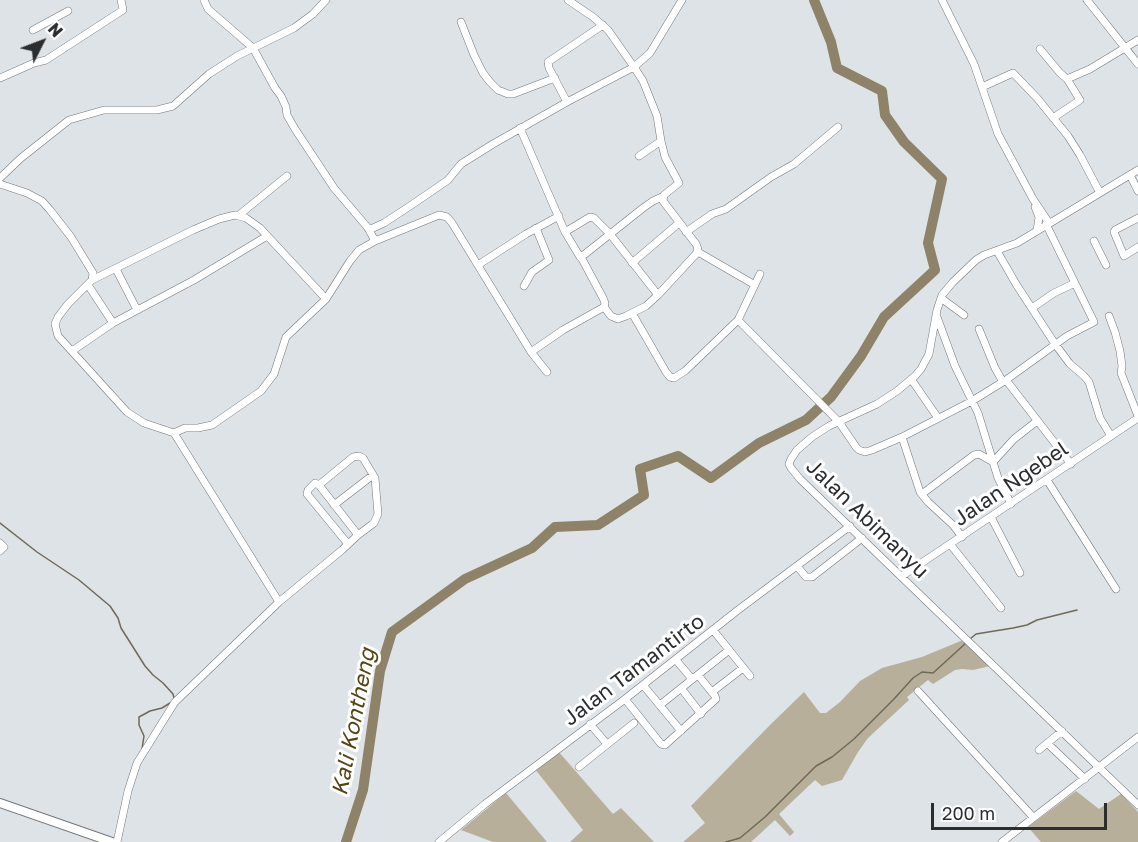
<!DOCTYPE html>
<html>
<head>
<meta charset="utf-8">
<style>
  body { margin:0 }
  #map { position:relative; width:1138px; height:842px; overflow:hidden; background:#dee3e7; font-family:"Golos Text",sans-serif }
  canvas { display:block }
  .north { position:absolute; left:12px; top:12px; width:60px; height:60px; -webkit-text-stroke:4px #fff; paint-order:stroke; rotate:48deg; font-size:16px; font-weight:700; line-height:24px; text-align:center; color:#2b2d2f }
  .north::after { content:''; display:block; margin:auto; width:21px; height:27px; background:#2b2d2f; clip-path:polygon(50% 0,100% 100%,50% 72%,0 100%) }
  .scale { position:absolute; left:931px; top:803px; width:176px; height:27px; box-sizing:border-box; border:3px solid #2b2d2f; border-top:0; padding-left:8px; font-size:18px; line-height:21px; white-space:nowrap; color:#2b2d2f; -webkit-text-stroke:4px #fff; paint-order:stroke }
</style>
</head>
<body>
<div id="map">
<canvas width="1138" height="842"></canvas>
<div class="north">N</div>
<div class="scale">200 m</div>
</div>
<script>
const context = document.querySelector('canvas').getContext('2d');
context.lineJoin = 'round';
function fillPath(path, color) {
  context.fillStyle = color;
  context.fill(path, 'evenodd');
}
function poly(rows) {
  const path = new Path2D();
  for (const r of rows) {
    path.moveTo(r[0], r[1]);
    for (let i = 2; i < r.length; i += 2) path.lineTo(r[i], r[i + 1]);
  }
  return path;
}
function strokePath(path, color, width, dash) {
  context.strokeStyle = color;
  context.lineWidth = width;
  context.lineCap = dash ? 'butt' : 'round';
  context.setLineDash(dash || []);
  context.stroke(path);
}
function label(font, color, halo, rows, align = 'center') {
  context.font = font + ' "Golos Text",sans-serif';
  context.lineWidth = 6;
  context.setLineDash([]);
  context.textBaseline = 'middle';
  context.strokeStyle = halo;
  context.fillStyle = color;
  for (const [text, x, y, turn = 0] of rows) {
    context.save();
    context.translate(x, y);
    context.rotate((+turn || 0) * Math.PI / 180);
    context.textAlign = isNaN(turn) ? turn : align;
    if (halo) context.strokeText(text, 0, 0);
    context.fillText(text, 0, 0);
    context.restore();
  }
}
fillPath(poly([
  [963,640,990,666,973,670,962,669,955,670,933,684,928,680,907,697,909,700,868,738,858,752,842,780,822,786,815,780,779,814,794,832,790,836,775,820,751,842,683,842,705,823,691,806,769,726,804,692,820,713,826,713,840,702,860,681,882,668,922,657],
  [558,751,613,814,621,808,654,842,570,842,583,830,535,769],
  [1076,791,1099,809,1121,794,1138,812,1138,842,1041,842,1028,827],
  [506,793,547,842,493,842,461,830]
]), '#b7af9a');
strokePath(poly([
  [0,523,37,552,79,580,110,606,118,618,121,628,145,666,153,675,163,683,173,694,174,698],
  [970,639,976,634,1013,628,1027,625,1037,620,1077,610],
  [142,749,144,736,139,725,139,717,150,711,162,708,170,703],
  [726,842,740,838,765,817,816,766,832,757,854,739,894,699,913,678,922,672,933,673,966,643]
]), '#706957', 1.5);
strokePath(poly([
  [346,842,363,790,380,671,392,632,465,579,532,548,555,527,598,525,644,495,640,469,678,456,711,478,759,443,806,420,831,397,861,356,884,317,935,270,928,243,942,179,904,142,885,115,882,91,837,68,831,42,814,0]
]), '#8e8368', 10);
const minor = poly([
  [204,0,208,9,253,48,275,88,281,96,286,107,287,115,295,129,334,188,368,228,375,241],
  [568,0,593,17,608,30,634,67,643,81,657,116,661,141,665,157,679,183,664,195,663,201,696,244,698,249,696,254,658,295,646,306,626,316,618,319,611,316,604,307],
  [942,0,974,64,998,134,1033,199,1049,223],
  [1087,0,1138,64],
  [461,22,474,55,483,73,490,82,498,90,508,94,513,94,555,78],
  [33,30,68,11],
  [1040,49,1060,73,1067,79,1080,100,1053,118],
  [0,78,34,63,46,60,123,10,121,0],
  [1067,79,1090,69,1138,40],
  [982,87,1013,73,1037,98,1068,136,1080,155,1100,193],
  [567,102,549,68,548,62,603,25],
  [520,128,565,232,580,257,585,254,643,208,653,201,662,197],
  [639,156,661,141],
  [1138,170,1017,243,984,255,976,260,953,282,942,295,937,310,929,354,921,369,915,376,897,391,877,404,829,426,812,437,797,450,791,459,789,464,791,468,800,479,1138,805],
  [1130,175,1138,191],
  [0,178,21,158,69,120,104,110,157,110,173,106,209,74,237,56,294,28,313,14,326,0],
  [0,184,27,193,42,201,50,210,71,237,93,273,92,280,68,304,58,317,55,324,58,336,127,412,144,423,174,433,279,602],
  [1035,207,1039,217,1037,231],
  [239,215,287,176],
  [1138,218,1115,230,1114,232,1124,256,1138,247],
  [368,228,371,229,384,223,410,206,448,180,461,164,493,144,567,102,634,67,650,53,682,0],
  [565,232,590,217,594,218,610,234,658,295],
  [686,232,712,214,726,209,771,177,794,164,838,127],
  [1094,241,1106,265],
  [997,251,1016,284,1055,344,1070,364,1084,376,1089,382,1100,418,1111,436],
  [698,252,755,285],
  [632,263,679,223],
  [478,265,526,234,559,216],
  [116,269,137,310],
  [92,280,193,230,219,219,235,215,246,218,260,228,326,299],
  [88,285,113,323],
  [524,286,532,272,549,260,536,228],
  [941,298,964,315],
  [1032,308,1054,293,1075,283],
  [632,313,666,372,670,377,674,378,685,371,738,320,760,274],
  [1109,316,1115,332,1120,351,1122,366,1121,373,1138,416],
  [937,317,955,366,978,413,998,478,1011,504],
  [738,320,839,422,856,447,859,450,865,452,872,450,902,437,972,401,1006,380,1067,336,1094,322,1046,224],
  [979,329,995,368,1003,382],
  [72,351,113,323,194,280,267,236],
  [531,352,563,330,604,307,605,303,603,298,581,257],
  [911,379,938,418],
  [1006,380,1071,464],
  [174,433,185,428,198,428,212,425,261,391,274,374,286,337,326,299,350,261,359,250,375,241,439,215,447,217,452,223,531,352,547,372],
  [902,437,920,492,928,502,953,525,962,537],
  [1047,480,1116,589],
  [319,485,353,457,359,456,363,458,375,478,378,514,374,523,358,535],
  [922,494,974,455,979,454,993,462,1014,439,1037,421],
  [334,505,373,475],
  [991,517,1020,573],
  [0,543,4,547,0,551],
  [950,544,1001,608],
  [797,566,806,577,812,577,862,538],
  [902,576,1138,418],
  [713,630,750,676],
  [676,660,692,679],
  [643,685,681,731],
  [681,688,701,714],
  [918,691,1033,817],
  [712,692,743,668],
  [625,699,661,744,665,745,716,699,715,696,698,675],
  [660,705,729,650],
  [590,724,607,744],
  [1047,743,1085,779],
  [1039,750,1062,731],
  [579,767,634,723],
  [117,842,128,791,137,763,175,702,279,602,342,550,358,535,319,485,315,483,308,490,307,494,348,544],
  [439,842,485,804,625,699,738,610,850,526],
  [1002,842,1138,737]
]);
const major = poly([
  [0,803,112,842]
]);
strokePath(minor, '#73777b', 8);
strokePath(major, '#73777b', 10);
strokePath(minor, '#fff', 7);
strokePath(major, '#fff', 8);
label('21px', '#2b2d2f', '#fff', [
  ["Jalan Ngebel",1011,484,-34],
  ["Jalan Abimanyu",867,519,44],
  ["Jalan Tamantirto",634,670,-37]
]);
label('italic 22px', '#564512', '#fff', [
  ["Kali Kontheng",354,722,-79]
]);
</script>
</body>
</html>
